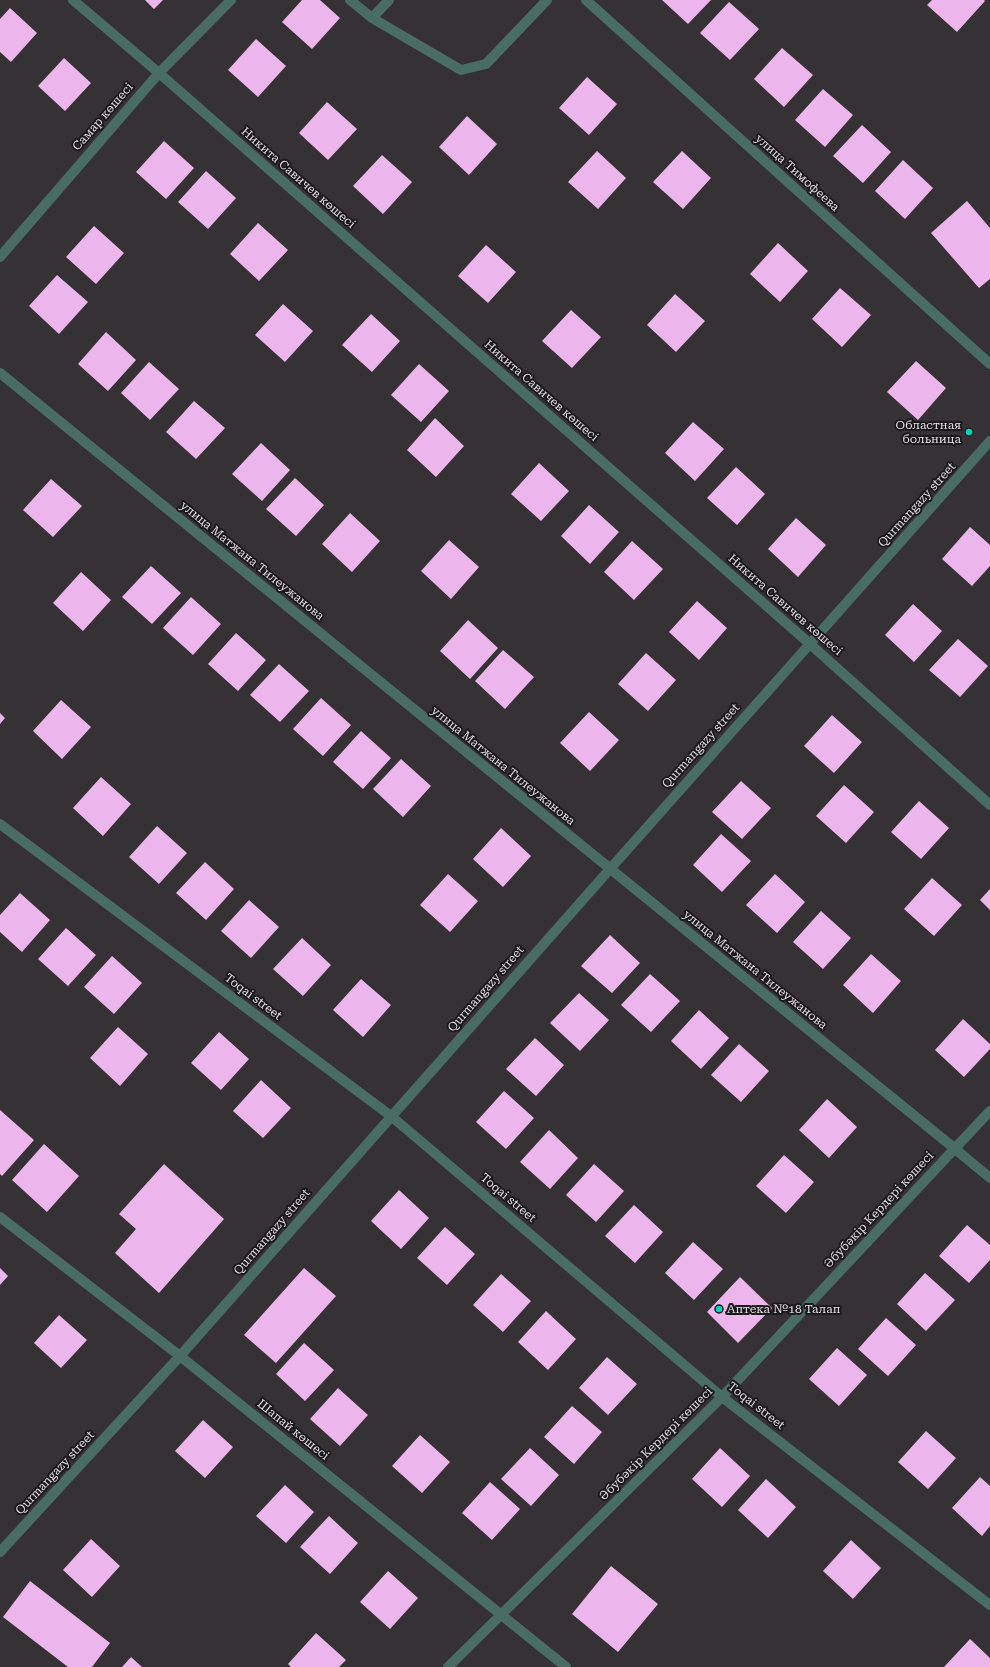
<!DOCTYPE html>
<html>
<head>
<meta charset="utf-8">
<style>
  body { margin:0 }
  canvas { display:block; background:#363135 }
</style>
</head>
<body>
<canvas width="990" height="1667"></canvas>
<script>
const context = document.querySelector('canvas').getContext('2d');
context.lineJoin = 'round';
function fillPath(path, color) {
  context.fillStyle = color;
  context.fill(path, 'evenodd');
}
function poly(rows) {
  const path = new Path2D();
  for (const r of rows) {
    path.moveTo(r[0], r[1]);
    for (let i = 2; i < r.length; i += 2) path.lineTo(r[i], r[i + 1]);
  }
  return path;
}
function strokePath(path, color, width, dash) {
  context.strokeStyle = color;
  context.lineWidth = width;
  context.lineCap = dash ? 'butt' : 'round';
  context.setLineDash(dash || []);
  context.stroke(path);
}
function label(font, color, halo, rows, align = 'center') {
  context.font = font + ' "Roboto Serif",serif';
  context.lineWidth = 4;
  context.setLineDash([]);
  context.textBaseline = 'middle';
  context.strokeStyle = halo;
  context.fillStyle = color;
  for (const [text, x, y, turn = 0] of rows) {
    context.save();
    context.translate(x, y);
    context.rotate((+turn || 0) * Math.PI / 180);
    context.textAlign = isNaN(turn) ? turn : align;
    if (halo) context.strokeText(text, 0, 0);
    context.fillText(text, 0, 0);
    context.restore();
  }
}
fillPath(poly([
  [145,0,163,0,154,9],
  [302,0,320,0,340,18,312,49,282,22],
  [662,0,711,0,688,24],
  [932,0,984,0,985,1,957,32,927,5],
  [729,2,759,29,730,60,700,33],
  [10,8,37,33,11,62,0,52,0,19],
  [256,39,286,66,258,97,228,70],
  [782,48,813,75,784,107,754,79],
  [64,58,91,83,65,111,38,86],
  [587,77,617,104,589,135,559,108],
  [823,89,853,115,825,147,795,120],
  [327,102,357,129,328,160,299,133],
  [467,116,497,144,469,175,439,147],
  [862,125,891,152,863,183,833,156],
  [164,141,194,168,166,199,136,172],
  [597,151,626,178,598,209,568,182],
  [682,151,711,178,683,209,653,182],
  [382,155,412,182,383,214,353,186],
  [903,160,933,188,905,219,875,191],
  [206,171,236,198,208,229,178,202],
  [967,201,990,228,990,279,979,288,931,233],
  [258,223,288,250,259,281,230,254],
  [94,226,124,253,96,284,66,257],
  [778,243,808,271,780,302,750,274],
  [486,245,516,272,488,303,458,276],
  [57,275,88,302,59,334,29,306],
  [840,288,871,315,842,347,812,319],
  [675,294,705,321,676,352,647,325],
  [283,304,313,331,285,362,255,335],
  [571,310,601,337,572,368,542,341],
  [371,314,400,341,372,372,342,345],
  [106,332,136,360,108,391,78,364],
  [916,361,946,388,918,420,887,392],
  [149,362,179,389,150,420,121,393],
  [419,364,449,391,421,422,391,395],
  [194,401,225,428,196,459,166,432],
  [435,418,464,446,436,477,407,450],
  [693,422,724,449,695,481,665,453],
  [261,443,290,470,262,501,232,474],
  [539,463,569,491,541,521,511,494],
  [736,467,765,494,737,525,707,498],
  [295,478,324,505,296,536,266,509],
  [51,479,82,506,53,537,23,510],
  [589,505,619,532,590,564,561,536],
  [350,513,380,541,352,572,322,544],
  [796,518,826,545,798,577,768,549],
  [970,527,990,545,990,566,972,586,942,559],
  [449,540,479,567,451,599,421,571],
  [632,541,663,569,634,600,604,572],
  [151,566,181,593,152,624,122,597],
  [81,572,111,600,83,631,53,603],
  [191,597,221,624,193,655,163,628],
  [697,601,727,628,699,660,669,632],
  [913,604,942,631,914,662,885,635],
  [468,620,498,648,470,679,440,651],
  [236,633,266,660,238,691,208,664],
  [958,639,988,666,960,697,929,670],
  [503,650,534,677,505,709,475,681],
  [646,653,676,680,648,711,618,684],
  [279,664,309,691,280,722,250,695],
  [321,698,351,725,323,756,293,729],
  [61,700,91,727,62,759,33,731],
  [589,712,619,740,590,771,560,743],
  [0,713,5,718,0,724],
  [832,715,862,742,834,773,804,746],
  [361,731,391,758,363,789,333,762],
  [401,759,431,786,403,817,373,789],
  [101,777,131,804,103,836,73,808],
  [741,781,771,808,742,839,712,812],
  [844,785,874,812,846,843,816,816],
  [919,801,949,828,921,859,891,832],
  [157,826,187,853,159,884,129,857],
  [501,828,531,856,503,887,473,859],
  [721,834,751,861,722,892,693,865],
  [205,862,234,889,206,920,176,893],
  [448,874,478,901,450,932,420,905],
  [775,874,805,902,777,933,746,905],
  [932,878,962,905,934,936,904,909],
  [990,889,990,910,980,900],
  [20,893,50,920,22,952,0,932,0,915],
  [249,900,279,927,251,958,221,931],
  [821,911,851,938,823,969,793,942],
  [66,928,96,955,68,986,38,959],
  [610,935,640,963,612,993,581,966],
  [302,938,331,965,303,996,273,969],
  [871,954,901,981,873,1013,843,985],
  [112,956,142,983,114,1014,84,987],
  [650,974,680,1001,651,1032,621,1005],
  [361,979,391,1005,363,1037,333,1010],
  [579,993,609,1020,580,1051,550,1023],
  [699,1010,729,1038,701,1069,671,1041],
  [963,1019,990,1044,990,1049,964,1077,935,1050],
  [118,1027,148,1054,120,1086,90,1058],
  [219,1032,249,1059,221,1090,191,1063],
  [535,1038,564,1065,536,1096,506,1069],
  [739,1044,769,1071,741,1102,711,1075],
  [261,1080,291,1108,263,1138,233,1111],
  [504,1091,534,1118,506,1149,476,1122],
  [827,1099,857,1127,829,1158,799,1130],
  [0,1110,34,1140,2,1176,0,1174],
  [549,1130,578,1158,550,1189,520,1162],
  [44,1144,79,1176,47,1212,12,1180],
  [784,1155,814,1182,786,1213,756,1186],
  [164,1164,224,1219,159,1293,115,1253,136,1229,119,1214],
  [594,1164,624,1191,596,1222,566,1195],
  [399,1190,429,1218,401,1249,371,1221],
  [634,1205,663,1232,635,1263,605,1236],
  [967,1225,990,1245,990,1260,969,1283,939,1256],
  [445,1227,475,1254,447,1285,417,1258],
  [693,1242,723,1269,694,1300,665,1273],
  [0,1268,8,1276,0,1285],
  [304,1268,336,1296,276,1363,244,1335],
  [925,1273,955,1300,926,1331,897,1304],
  [501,1274,531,1301,503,1332,473,1305],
  [740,1277,772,1308,738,1343,707,1312],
  [546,1311,576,1339,548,1370,518,1342],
  [59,1315,87,1340,61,1368,34,1343],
  [886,1318,916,1345,888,1376,858,1349],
  [304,1343,334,1370,305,1401,276,1374],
  [837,1348,867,1375,839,1406,809,1379],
  [607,1357,637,1384,608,1415,579,1388],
  [338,1388,368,1415,340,1446,310,1419],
  [572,1406,602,1432,574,1464,544,1437],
  [203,1420,233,1447,205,1478,175,1451],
  [926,1431,956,1458,928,1489,898,1462],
  [420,1435,450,1462,422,1493,392,1466],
  [530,1448,559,1475,531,1506,501,1479],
  [720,1448,750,1476,722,1507,692,1479],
  [980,1477,990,1486,990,1526,982,1536,952,1508],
  [766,1479,796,1507,768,1538,738,1510],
  [490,1482,520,1509,492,1540,462,1513],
  [285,1485,314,1512,286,1543,256,1516],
  [329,1516,358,1543,330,1574,300,1547],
  [91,1539,120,1566,92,1597,63,1570],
  [851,1540,881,1568,853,1599,823,1571],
  [611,1566,658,1604,618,1652,572,1614],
  [388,1571,418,1598,390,1629,360,1602],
  [30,1581,110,1643,92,1667,68,1667,3,1617],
  [316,1633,346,1660,339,1667,291,1667,288,1664],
  [970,1639,990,1658,990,1667,944,1667],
  [131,1657,142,1667,122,1667]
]), '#ecb6ec');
strokePath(poly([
  [73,0,159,73,810,644,990,805],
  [350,0,372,18,461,70,486,64,547,0],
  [586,0,990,364],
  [372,18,389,0],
  [0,257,159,73,231,0],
  [0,373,954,1148,990,1178],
  [0,824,391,1116,722,1397,990,1605],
  [0,1217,180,1356,566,1667],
  [0,1552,180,1356,610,869,990,441],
  [448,1667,722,1397,990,1111]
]), '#496c63', 10);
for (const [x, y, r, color] of [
  [969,432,4,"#05d5b6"],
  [719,1309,4,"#05d5b6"]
]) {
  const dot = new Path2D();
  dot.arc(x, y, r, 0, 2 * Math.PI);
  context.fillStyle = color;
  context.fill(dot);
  strokePath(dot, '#1c191c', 1.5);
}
label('12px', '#e1dee1', '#1c191c', [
  ["Самар көшесі",103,117,-49],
  ["улица Тимофеева",797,173,42],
  ["Никита Савичев көшесі",298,178,41],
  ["Никита Савичев көшесі",541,391,41],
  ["Qurmangazy street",917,505,-48],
  ["улица Матжана Тилеужанова",252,561,39],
  ["Никита Савичев көшесі",785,605,41],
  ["Qurmangazy street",701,746,-48],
  ["улица Матжана Тилеужанова",503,766,39],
  ["улица Матжана Тилеужанова",755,970,39],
  ["Qurmangazy street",486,989,-49],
  ["Toqai street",253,997,37],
  ["Toqai street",508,1198,40],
  ["Әбубәкір Кердері көшесі",879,1210,-47],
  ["Qurmangazy street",272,1232,-49],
  ["Toqai street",756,1406,38],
  ["Шапай көшесі",293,1430,39],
  ["Әбубәкір Кердері көшесі",656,1444,-45],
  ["Qurmangazy street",55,1473,-47]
]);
label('12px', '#e1dee1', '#1c191c', [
  ["Областная",961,425],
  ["больница",961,439],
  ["Аптека №18 Талап",727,1309,"left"]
], 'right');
</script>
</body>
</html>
